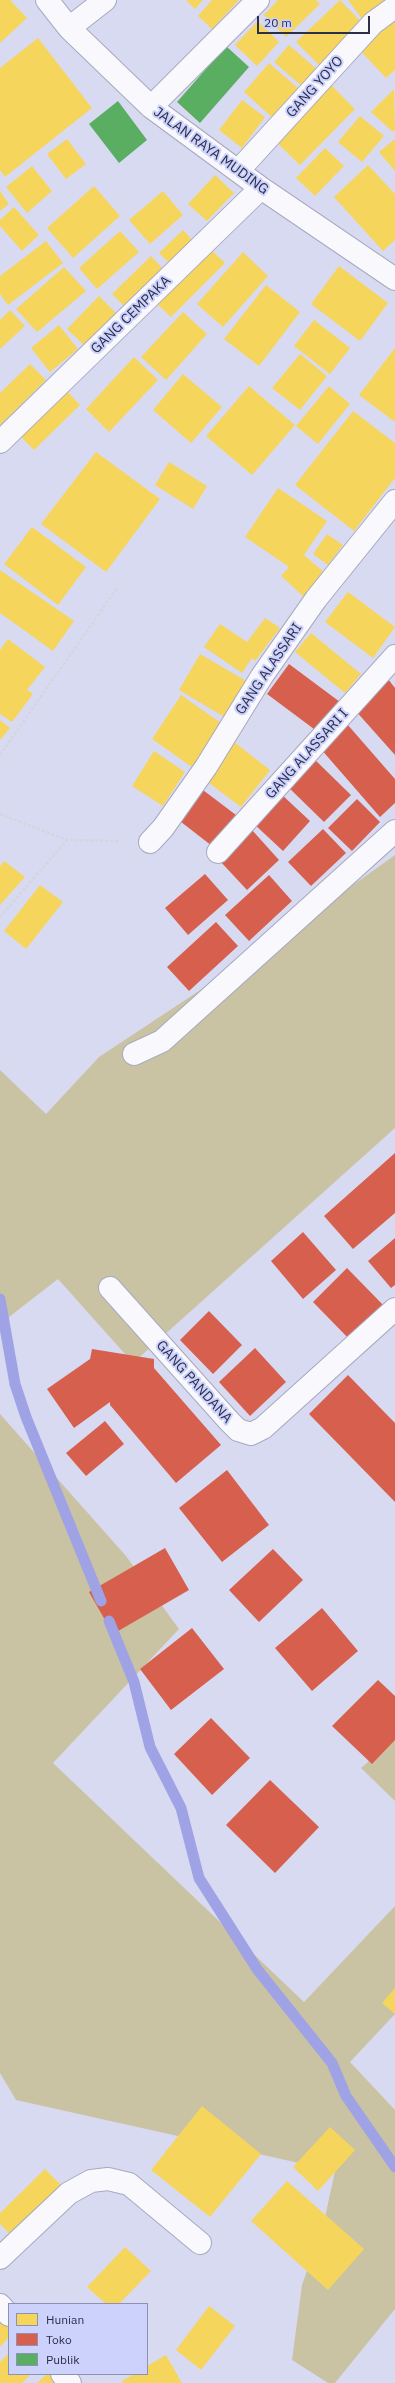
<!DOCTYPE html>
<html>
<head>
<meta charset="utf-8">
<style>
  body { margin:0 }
  #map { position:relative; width:395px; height:2383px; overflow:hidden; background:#d8daf2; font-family:"IBM Plex Sans",sans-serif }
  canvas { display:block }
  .legend { position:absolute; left:8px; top:2303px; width:140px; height:72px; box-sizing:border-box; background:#cdd2fc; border:1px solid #8d91b5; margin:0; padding:5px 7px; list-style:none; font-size:12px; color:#2c2f4a }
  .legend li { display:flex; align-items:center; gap:8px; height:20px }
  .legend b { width:20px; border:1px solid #8d91b5 }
  .scale { position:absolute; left:257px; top:16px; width:113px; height:18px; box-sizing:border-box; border:2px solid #2c2f4a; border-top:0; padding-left:5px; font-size:12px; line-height:14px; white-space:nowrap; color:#2c2f4a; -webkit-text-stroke:3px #cdd2fc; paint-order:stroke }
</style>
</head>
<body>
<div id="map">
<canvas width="395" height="2383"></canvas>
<ul class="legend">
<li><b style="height:11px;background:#f6d55c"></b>Hunian</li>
<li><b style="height:11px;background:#d6604d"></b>Toko</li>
<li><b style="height:11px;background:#5aae61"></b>Publik</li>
</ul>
<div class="scale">20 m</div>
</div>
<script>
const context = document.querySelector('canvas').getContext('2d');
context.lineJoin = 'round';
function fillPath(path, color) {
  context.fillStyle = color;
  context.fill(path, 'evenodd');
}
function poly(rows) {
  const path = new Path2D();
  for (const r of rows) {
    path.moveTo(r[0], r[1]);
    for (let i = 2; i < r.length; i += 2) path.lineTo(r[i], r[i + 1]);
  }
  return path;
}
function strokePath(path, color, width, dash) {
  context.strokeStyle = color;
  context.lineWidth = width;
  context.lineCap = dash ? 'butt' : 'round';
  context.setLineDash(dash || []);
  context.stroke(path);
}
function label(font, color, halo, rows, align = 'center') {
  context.font = font + ' "IBM Plex Sans",sans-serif';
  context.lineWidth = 4;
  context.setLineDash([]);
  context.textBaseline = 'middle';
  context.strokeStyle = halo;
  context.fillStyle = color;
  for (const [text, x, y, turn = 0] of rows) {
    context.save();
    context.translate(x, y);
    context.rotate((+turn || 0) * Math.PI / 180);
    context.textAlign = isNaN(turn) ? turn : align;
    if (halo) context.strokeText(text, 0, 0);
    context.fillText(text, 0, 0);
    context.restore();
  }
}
fillPath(poly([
  [395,855,395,1128,133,1363,58,1279,0,1324,0,1070,46,1114,99,1057,279,938],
  [0,1414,126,1556,179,1629,53,1763,304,2002,395,1906,395,2014,350,2062,395,2110,395,2309,335,2383,328,2383,292,2360,302,2285,324,2222,335,2171,16,2100,0,2073],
  [395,1739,395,1801,361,1768]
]), '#cac3a3');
fillPath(poly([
  [0,0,10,0,27,18,0,43],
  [186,0,203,0,195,9],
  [212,0,239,0,212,29,198,16],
  [278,0,316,0,320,4,286,37,264,15],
  [340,0,366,27,323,69,296,42],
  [348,0,387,0,362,19],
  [395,15,395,70,386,78,356,46],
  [258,21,279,42,257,66,235,45],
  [38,38,92,108,5,177,0,170,0,68],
  [289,45,319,71,304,88,274,62],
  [269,63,300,90,274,119,244,92],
  [328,82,355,109,300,165,272,138],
  [394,89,395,130,393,132,371,112],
  [242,100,265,117,242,148,219,130],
  [360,116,384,136,362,162,338,142],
  [67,139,86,164,66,179,47,154],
  [395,139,395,171,379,152],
  [325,148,344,166,315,196,296,178],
  [368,165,395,194,395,240,383,251,334,197],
  [32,166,52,191,27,213,6,187],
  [215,175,234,193,207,221,188,204],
  [94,186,120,216,73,258,47,228],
  [0,191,9,204,0,211],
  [163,191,183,215,150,244,129,220],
  [14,207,39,235,22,251,0,226,0,220],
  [183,230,195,243,172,266,159,253],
  [120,231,139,252,97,289,79,268],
  [46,241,63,263,8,305,0,294,0,276],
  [207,246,225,263,171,317,153,300],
  [243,252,268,276,223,327,197,304],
  [151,256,166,272,128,310,112,294],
  [339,266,388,303,360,341,311,304],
  [64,267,86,291,37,332,16,309],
  [266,285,300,312,259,366,224,339],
  [99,296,119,316,87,348,67,329],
  [10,310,25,326,0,349,0,320],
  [183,312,207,334,166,380,141,357],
  [314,320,350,348,330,374,294,346],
  [59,325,78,349,50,372,31,348],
  [395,348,395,422,359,395],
  [300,354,327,376,300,410,272,388],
  [134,357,158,380,109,432,86,409],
  [30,364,46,380,0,425,0,393],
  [183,374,222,407,191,443,153,410],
  [249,386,295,425,252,475,206,436],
  [329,386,350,404,318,444,296,426],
  [65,389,80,405,34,450,18,434],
  [353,411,395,443,395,478,354,531,295,485],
  [96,452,160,499,106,572,41,524],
  [169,462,207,486,193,509,155,485],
  [278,488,327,521,304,555,325,573,304,597,281,576,289,567,245,537],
  [32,527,86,567,58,605,4,564],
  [327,534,343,545,328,565,313,554],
  [0,570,74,621,53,651,0,613],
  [348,592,395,627,373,658,325,622],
  [265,618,280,628,255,661,252,658,242,673,204,647,220,624,247,642],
  [311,633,361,674,345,693,295,652],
  [8,639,45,667,27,690,33,694,12,722,0,714,0,650],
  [200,654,248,682,226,718,179,690],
  [181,695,221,723,192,767,152,739],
  [0,720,10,728,0,740],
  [234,742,270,770,241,807,205,780],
  [154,751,185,772,163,806,132,786],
  [4,861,25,877,0,905,0,866],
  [40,885,63,902,26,949,4,931],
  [395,1988,395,2014,382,2003],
  [202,2106,261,2154,210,2217,151,2170],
  [330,2127,355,2150,318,2191,293,2167],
  [45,2169,66,2190,15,2239,0,2224,0,2213],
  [287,2181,364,2249,328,2290,251,2221],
  [125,2247,151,2271,119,2304,106,2304,87,2287],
  [209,2306,235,2326,201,2370,176,2350],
  [0,2316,9,2324,9,2337,0,2347],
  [9,2353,9,2374,31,2374,22,2383,0,2383,0,2362],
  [166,2355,182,2383,123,2383,122,2381,134,2374,147,2374,147,2366],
  [47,2374,51,2374,59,2383,37,2383]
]), '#f6d55c');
fillPath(poly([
  [289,664,340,702,318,732,267,694],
  [388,679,395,688,395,755,354,709],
  [347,724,395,779,395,803,380,817,320,748],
  [310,755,351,795,324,822,283,782],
  [199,787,236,815,212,846,176,818],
  [280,793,310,821,283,851,253,823],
  [357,799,380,822,352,851,328,828],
  [323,829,346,853,311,886,288,862],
  [252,830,279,860,247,890,219,860],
  [205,874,228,900,188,935,165,908],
  [269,875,292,901,249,941,225,915],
  [216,922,238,946,189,991,167,967],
  [395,1153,395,1213,353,1249,324,1216],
  [303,1232,336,1270,303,1299,271,1261],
  [395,1238,395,1285,391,1288,368,1261],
  [347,1268,385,1307,351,1341,313,1302],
  [209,1311,242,1345,213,1374,180,1340],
  [255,1348,286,1382,250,1416,219,1382],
  [92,1349,154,1359,154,1368,221,1445,176,1483,110,1405,110,1402,74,1428,47,1389,90,1359],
  [348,1375,395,1423,395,1502,309,1414],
  [105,1421,124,1444,86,1476,66,1453],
  [227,1470,269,1525,222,1562,179,1508],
  [165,1548,189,1590,113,1634,89,1592],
  [273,1549,303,1580,259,1622,229,1590],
  [322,1608,358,1651,312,1691,275,1648],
  [192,1628,224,1669,171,1710,140,1669],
  [378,1680,395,1696,395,1740,372,1764,332,1726],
  [211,1718,250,1758,212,1795,174,1754],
  [270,1780,319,1827,275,1873,226,1825]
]), '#d6604d');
fillPath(poly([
  [226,46,249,67,200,123,177,102],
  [118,101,147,140,119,163,89,124]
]), '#5aae61');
strokePath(poly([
  [0,1299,15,1384,26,1417,101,1601],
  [109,1621,134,1682,150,1747,181,1808,199,1878,257,1969,332,2063,346,2096,395,2167]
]), '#9fa3e6', 11);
const minor = poly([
  [47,0,69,28,151,107,261,188,395,279],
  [69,28,105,0],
  [151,107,258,0],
  [238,171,373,23,395,7],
  [0,442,261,188],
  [150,842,163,828,206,767,262,676,316,599,395,501],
  [218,852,395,656],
  [134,1054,162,1041,395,831],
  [110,1288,229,1421,238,1430,251,1434,263,1428,395,1309],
  [0,2258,69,2193,91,2181,108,2179,129,2184,200,2243],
  [0,2305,9,2315],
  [62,2374,70,2383]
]);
strokePath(minor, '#a7a9c0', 24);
strokePath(poly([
  [0,755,117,588],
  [0,814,67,840,119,841],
  [0,917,67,840]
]), '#d4d5dd', 2.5, [3, 2]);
strokePath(minor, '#f9f9fd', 22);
label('14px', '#2c2f4a', '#cdd2fc', [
  ["GANG YOYO",315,87,-48],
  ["JALAN RAYA MUDING",211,151,36],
  ["GANG CEMPAKA",131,315,-44],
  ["GANG ALASSARI",269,669,-56],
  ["GANG ALASSARI I",307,754,-48],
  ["GANG PANDANA",194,1382,48]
]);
</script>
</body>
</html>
